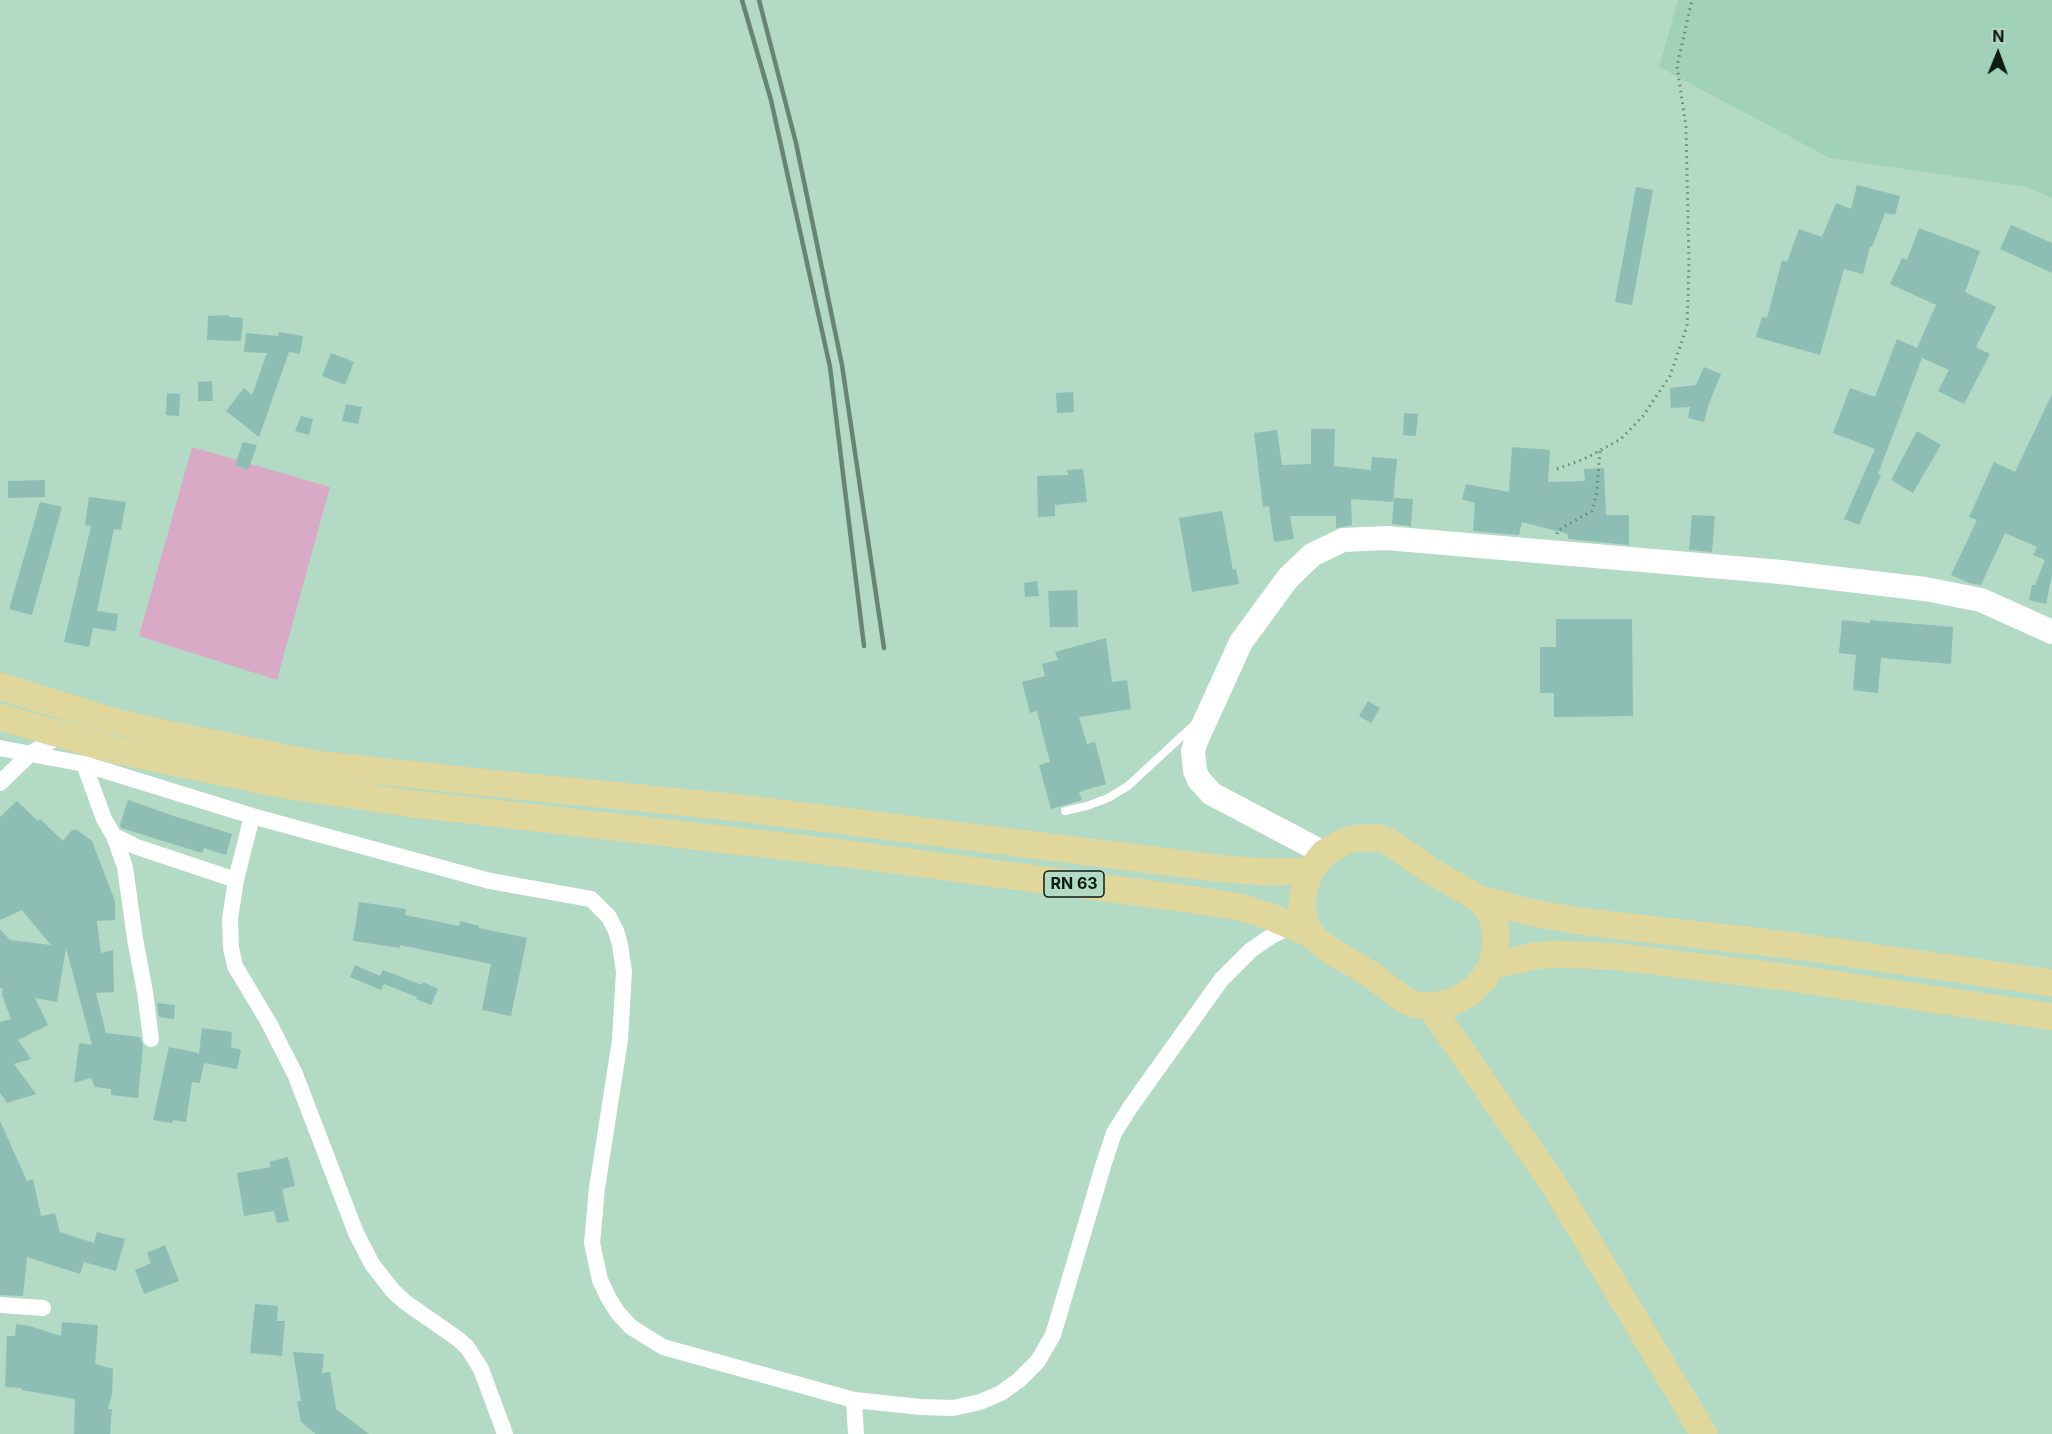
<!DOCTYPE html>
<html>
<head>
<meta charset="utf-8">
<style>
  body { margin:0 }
  #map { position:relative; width:2052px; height:1434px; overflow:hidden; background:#b2dac5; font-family:Inter,sans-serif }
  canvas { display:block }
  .north { position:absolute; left:1968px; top:24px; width:60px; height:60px; -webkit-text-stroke:4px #b2dac5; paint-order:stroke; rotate:1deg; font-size:16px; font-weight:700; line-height:24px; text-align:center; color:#0d1c15 }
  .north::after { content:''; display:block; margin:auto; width:21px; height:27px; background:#0d1c15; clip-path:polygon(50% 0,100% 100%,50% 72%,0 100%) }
</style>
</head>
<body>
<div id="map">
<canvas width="2052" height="1434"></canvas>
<div class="north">N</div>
</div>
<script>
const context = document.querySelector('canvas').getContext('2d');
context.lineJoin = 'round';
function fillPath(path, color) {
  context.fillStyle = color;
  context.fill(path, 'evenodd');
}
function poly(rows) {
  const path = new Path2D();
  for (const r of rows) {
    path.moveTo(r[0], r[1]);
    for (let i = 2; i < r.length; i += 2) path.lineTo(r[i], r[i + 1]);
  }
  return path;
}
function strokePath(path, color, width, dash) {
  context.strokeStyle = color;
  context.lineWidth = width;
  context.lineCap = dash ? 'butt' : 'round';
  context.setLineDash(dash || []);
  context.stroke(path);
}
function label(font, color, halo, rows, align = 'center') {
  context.font = font + ' Inter,sans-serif';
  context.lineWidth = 6;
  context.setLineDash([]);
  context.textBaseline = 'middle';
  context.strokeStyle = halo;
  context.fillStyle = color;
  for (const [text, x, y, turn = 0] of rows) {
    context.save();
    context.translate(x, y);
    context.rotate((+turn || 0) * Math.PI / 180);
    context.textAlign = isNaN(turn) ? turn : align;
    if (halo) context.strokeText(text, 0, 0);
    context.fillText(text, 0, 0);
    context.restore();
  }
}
fillPath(poly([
  [1678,0,2052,0,2052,198,2027,187,1830,158,1659,67]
]), '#a1d1b8');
fillPath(poly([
  [192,447,330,487,277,680,139,636]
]), '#d8aac6');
fillPath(poly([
  [1857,185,1900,196,1895,215,1885,213,1872,247,1870,246,1863,274,1844,269,1820,355,1756,337,1762,317,1767,318,1782,260,1787,262,1799,229,1822,237,1836,203,1851,209],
  [1636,187,1653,190,1632,305,1615,302],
  [2011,225,2052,243,2052,273,2000,249],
  [1919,228,1980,251,1965,292,1996,307,1976,347,1990,354,1964,404,1938,391,1949,370,1922,358,1878,474,1881,475,1859,525,1844,519,1875,449,1833,433,1850,388,1875,397,1897,339,1917,348,1936,305,1890,284,1902,258,1907,260],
  [229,315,229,317,243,318,241,341,207,340,208,316],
  [279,332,303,336,300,354,289,352,259,437,226,411,244,388,252,395,267,353,244,352,246,333,278,336],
  [331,353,354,362,345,385,322,376],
  [1704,367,1721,374,1708,406,1704,422,1688,418,1690,407,1671,408,1670,388,1696,385],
  [212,381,213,401,198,401,198,382],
  [1073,392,1074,412,1057,413,1056,393],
  [167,393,180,394,179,416,166,415],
  [2052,394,2052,575,2046,604,2029,600,2032,585,2035,585,2045,560,2033,555,2037,547,2005,533,1981,585,1969,583,1951,575,1977,520,1969,517,1994,462,2015,472],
  [346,404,362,407,358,424,342,421],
  [1404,413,1418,414,1416,436,1403,435],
  [301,416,313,419,309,435,295,431],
  [1311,429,1335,429,1334,466,1371,470,1372,457,1397,459,1393,502,1351,499,1352,525,1336,528,1336,516,1290,516,1294,539,1274,542,1269,506,1263,507,1254,433,1277,430,1282,465,1311,464],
  [1917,431,1941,445,1913,493,1891,480],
  [243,442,257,445,248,470,235,465],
  [1512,447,1550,450,1548,482,1585,481,1584,469,1604,468,1606,515,1629,515,1629,545,1568,539,1568,534,1522,522,1519,535,1473,531,1475,503,1462,499,1466,484,1509,492],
  [1083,469,1087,502,1055,505,1055,516,1038,517,1037,476,1068,475,1067,470],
  [45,480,45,497,8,498,8,481],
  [89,497,126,502,121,530,114,529,97,611,118,614,116,631,93,628,89,647,64,642,91,526,85,525],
  [1394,498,1413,499,1411,526,1392,524],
  [40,502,62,507,32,615,9,609],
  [1222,511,1233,570,1236,569,1239,584,1192,592,1179,518],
  [1692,515,1715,516,1712,552,1689,550],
  [1037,581,1039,596,1025,597,1024,583],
  [1077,590,1078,627,1050,627,1048,591],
  [1556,619,1632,619,1633,716,1554,717,1554,693,1540,693,1540,647,1556,647],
  [1842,620,1870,623,1870,620,1953,627,1951,664,1881,658,1878,693,1853,690,1856,655,1839,653],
  [1106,638,1112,682,1127,680,1131,709,1079,717,1087,744,1095,742,1106,784,1079,792,1082,800,1051,809,1039,765,1050,762,1037,711,1030,713,1022,682,1045,676,1042,664,1058,660,1055,652],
  [1368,701,1380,708,1371,723,1359,716],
  [128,800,174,816,232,834,226,855,204,848,202,853,121,828,120,825],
  [17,801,38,821,40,819,63,841,72,830,77,830,92,841,115,901,115,920,97,921,101,953,113,950,114,992,96,993,106,1033,140,1037,143,1046,138,1098,111,1095,111,1089,95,1087,91,1078,74,1083,79,1043,92,1045,66,948,57,1002,35,998,48,1025,18,1040,31,1059,14,1064,36,1094,7,1103,0,1093,0,1022,11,1019,2,995,3,989,0,988,0,929,10,940,51,945,22,910,0,920,0,817],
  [359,902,406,909,405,915,459,926,460,921,479,926,479,928,527,938,511,1016,482,1010,491,964,400,945,400,948,353,941],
  [355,965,380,976,383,970,422,985,423,982,438,989,431,1005,416,999,417,997,384,984,381,990,350,977],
  [157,1003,175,1005,174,1019,159,1017],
  [202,1028,232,1032,231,1047,241,1050,237,1069,204,1063,200,1083,192,1082,186,1122,173,1120,172,1123,153,1120,169,1047,199,1053],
  [0,1121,27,1181,33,1179,41,1216,55,1213,60,1232,94,1243,97,1232,125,1239,116,1271,84,1262,80,1274,27,1257,23,1296,0,1295],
  [288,1157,295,1186,282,1189,289,1221,277,1223,274,1211,244,1216,237,1173,271,1167,269,1162],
  [165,1245,179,1281,144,1294,135,1270,151,1263,147,1253],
  [255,1304,278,1306,277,1321,285,1321,282,1356,250,1353],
  [62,1322,98,1325,95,1364,113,1369,112,1394,108,1409,112,1409,110,1434,74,1434,75,1399,21,1390,22,1388,5,1387,7,1336,15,1336,16,1324,30,1326,61,1336],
  [293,1352,324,1354,322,1373,330,1372,336,1409,369,1434,316,1434,301,1422,297,1401,301,1401]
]), '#8ebdb4');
strokePath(poly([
  [1557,469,1584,459,1621,439,1643,416,1670,376,1687,326,1689,265,1686,127,1677,66,1692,0],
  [1557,534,1558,530,1592,511,1597,491,1600,449]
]), '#698677', 3, [1.5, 4.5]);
strokePath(poly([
  [1065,811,1087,806,1108,798,1128,786,1195,724]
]), '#fff', 8);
strokePath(poly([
  [0,748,84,764,252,816,490,881,591,899,609,917,616,931,620,945,624,972,620,1040,597,1188,592,1243,600,1280,608,1297,618,1313,631,1327,663,1347,854,1400,921,1407,953,1408,980,1402,1001,1393,1019,1380,1038,1361,1053,1335,1104,1163,1114,1133,1131,1106,1221,980,1251,950,1270,937,1293,925],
  [84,764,104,819,114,836,137,847,236,880],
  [0,783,30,754,51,741,65,735],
  [252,816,236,880,230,919,231,948,235,966,269,1023,295,1074,356,1233,372,1264,393,1291,405,1302,458,1339,467,1347,481,1369,505,1434],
  [114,836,125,867,135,939,145,992,151,1039],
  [0,1305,43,1308],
  [854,1400,856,1434]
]), '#fff', 16);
strokePath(poly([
  [1324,853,1212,794,1199,780,1195,771,1193,751,1196,741,1241,642,1288,578,1312,555,1343,540,1386,538,1781,572,1925,589,1981,600,2052,632]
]), '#fff', 24);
strokePath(poly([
  [0,686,105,719,163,733,316,764,479,782,741,808,1224,869,1267,872,1310,871],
  [0,717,114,750,290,786,406,803,833,852,1210,902,1239,907,1266,915,1311,934],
  [1480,899,1489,910,1494,923,1496,937,1495,952,1491,966,1484,979,1471,992,1452,1002,1430,1006,1417,1005,1406,1001,1370,974,1322,945,1311,934,1304,921,1302,906,1303,894,1310,871,1324,853,1345,841,1356,838,1379,838,1389,842,1434,873,1480,899,1529,912,1579,921,1796,946,2052,983],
  [1491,966,1534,956,1555,954,1611,956,1792,978,2052,1017],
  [1430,1006,1554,1185,1704,1434]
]), '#dfd79c', 27);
strokePath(poly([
  [742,0,771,100,830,367,864,646],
  [759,0,796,143,842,365,884,648]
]), '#688476', 4.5);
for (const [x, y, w] of [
  [1074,884,60]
]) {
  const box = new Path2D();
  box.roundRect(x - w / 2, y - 13, w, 26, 4.5);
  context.fillStyle = '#b2dac5';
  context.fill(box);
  strokePath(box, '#0d1c15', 1.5);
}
label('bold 16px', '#0d1c15', null, [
  ["RN 63",1074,884]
]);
</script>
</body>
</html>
